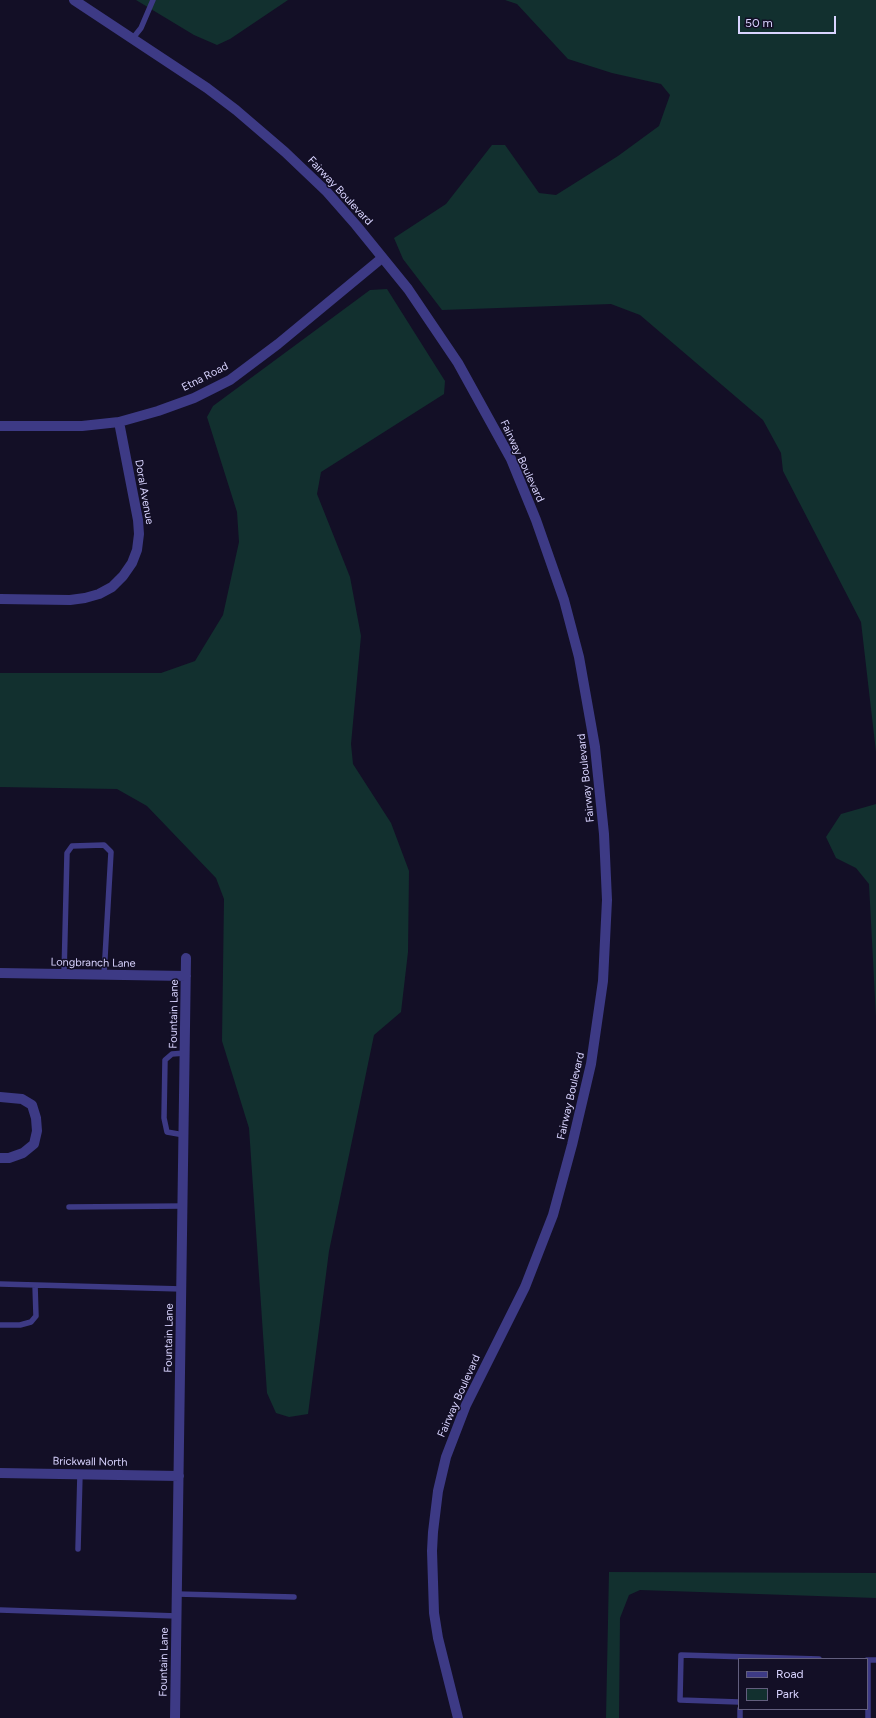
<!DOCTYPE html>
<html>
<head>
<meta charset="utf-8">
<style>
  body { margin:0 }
  #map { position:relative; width:876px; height:1718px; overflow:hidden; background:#130f26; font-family:Figtree,sans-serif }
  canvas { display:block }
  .legend { position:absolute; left:738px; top:1658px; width:130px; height:52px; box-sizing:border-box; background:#130f26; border:1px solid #625e7d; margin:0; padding:5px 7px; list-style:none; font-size:12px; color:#d9d4ff }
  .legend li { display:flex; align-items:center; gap:8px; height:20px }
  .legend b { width:20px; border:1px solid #625e7d }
  .scale { position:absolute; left:738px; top:16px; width:98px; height:18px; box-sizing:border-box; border:2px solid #d9d4ff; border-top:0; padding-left:5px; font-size:12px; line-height:14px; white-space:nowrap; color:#d9d4ff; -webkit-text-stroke:3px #130f26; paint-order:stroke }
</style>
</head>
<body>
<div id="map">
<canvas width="876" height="1718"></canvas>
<ul class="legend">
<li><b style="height:5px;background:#3d3a85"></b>Road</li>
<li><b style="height:11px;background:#12302f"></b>Park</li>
</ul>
<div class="scale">50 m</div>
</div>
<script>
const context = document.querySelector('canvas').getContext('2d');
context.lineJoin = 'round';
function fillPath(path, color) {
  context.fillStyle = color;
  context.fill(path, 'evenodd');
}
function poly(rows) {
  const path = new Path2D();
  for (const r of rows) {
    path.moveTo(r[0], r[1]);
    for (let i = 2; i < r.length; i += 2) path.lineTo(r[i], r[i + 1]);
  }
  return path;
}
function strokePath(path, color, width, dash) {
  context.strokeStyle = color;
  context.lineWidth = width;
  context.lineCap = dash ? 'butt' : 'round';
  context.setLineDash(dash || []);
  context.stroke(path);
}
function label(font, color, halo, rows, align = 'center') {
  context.font = font + ' Figtree,sans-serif';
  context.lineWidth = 3;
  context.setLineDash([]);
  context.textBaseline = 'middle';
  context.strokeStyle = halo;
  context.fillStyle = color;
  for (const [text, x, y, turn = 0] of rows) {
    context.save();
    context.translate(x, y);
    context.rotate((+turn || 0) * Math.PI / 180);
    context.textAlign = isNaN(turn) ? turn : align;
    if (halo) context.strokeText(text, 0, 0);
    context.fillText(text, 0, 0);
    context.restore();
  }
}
fillPath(poly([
  [136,0,288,0,230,39,217,45,194,35],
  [505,0,876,0,876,752,861,622,783,471,781,453,763,420,640,315,611,304,442,310,403,259,394,238,446,204,492,145,505,145,539,193,556,195,618,156,659,126,670,95,661,84,612,73,568,59,517,4],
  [387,289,445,381,444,394,321,472,317,494,350,577,361,636,351,744,353,764,391,823,409,871,408,952,401,1012,374,1035,329,1251,308,1414,289,1417,276,1413,267,1393,249,1128,222,1041,224,899,216,878,147,806,117,789,0,787,0,673,161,673,195,661,223,615,239,542,237,512,207,417,213,406,370,290],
  [876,804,876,1017,869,884,856,868,836,858,826,837,841,814],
  [609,1572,876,1573,876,1598,640,1590,629,1595,620,1618,619,1718,606,1718]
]), '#12302f');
strokePath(poly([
  [133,38,141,28,153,0],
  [64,975,67,853,72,846,104,845,111,852,104,975],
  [184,1135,167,1132,164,1118,165,1060,172,1054,185,1053],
  [69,1207,183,1206],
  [0,1284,182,1289],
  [0,1325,20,1325,31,1322,36,1316,35,1285],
  [78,1549,80,1474],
  [177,1594,294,1597],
  [0,1610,177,1616],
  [867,1660,876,1660],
  [739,1702,680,1700,681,1655,819,1659],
  [740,1718,740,1709],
  [868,1718,868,1660]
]), '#3d3a85', 5.5);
strokePath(poly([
  [0,426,82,426,119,422,158,411,194,398,230,380,278,344,382,258],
  [0,599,70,600,85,598,99,594,112,587,123,576,132,563,137,550,139,534,138,520,119,422],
  [0,973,186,976],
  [0,1097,22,1099,32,1105,36,1118,37,1131,34,1144,23,1153,9,1158,0,1158],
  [0,1473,179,1476],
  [175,1718,186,958]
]), '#3d3a85', 10);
strokePath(poly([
  [74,0,207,88,236,110,285,152,327,192,356,225,408,289,458,363,511,459,536,520,564,600,579,657,595,747,604,834,607,900,603,981,591,1064,572,1145,553,1215,525,1287,466,1405,446,1457,438,1491,433,1532,432,1551,434,1613,438,1638,458,1718]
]), '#3d3a85', 10);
label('11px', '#d9d4ff', '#130f26', [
  ["Fairway Boulevard",340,191,47],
  ["Etna Road",205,377,-27],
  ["Fairway Boulevard",522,461,65],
  ["Doral Avenue",144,492,80],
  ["Fairway Boulevard",586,778,-96],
  ["Longbranch Lane",93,963,1],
  ["Fountain Lane",174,1014,-89],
  ["Fairway Boulevard",571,1096,-77],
  ["Fountain Lane",169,1338,-89],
  ["Fairway Boulevard",459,1396,-66],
  ["Brickwall North",90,1462,1],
  ["Fountain Lane",164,1662,-89]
]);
</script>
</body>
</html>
